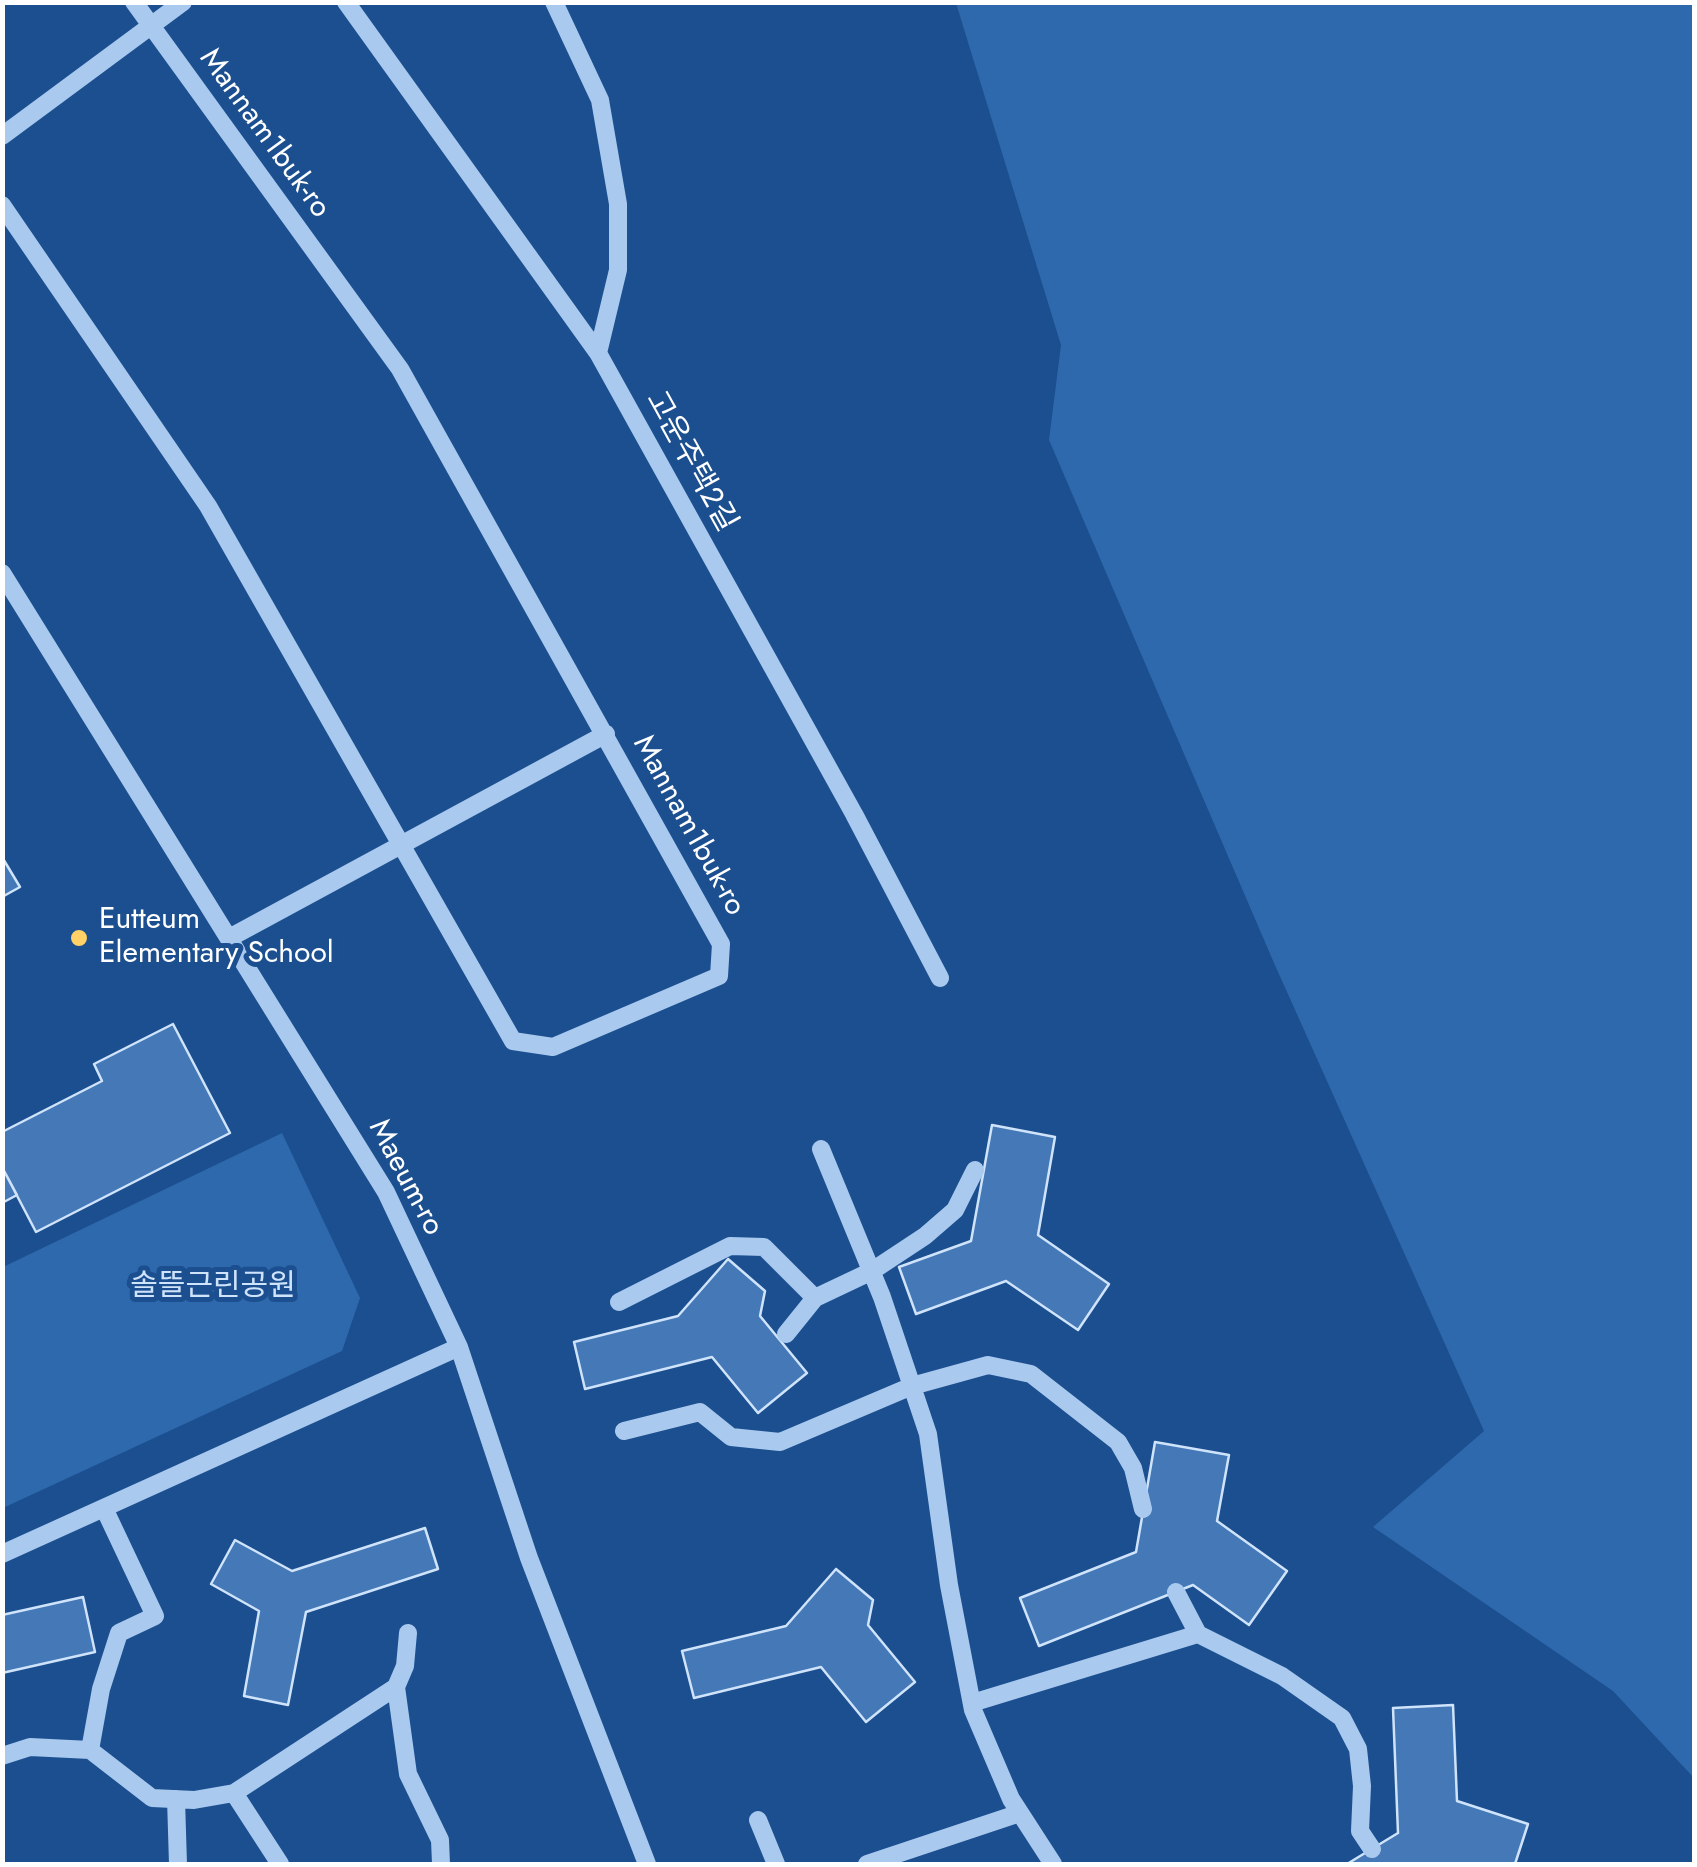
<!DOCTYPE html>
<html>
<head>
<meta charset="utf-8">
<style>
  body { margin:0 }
  #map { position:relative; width:1697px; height:1867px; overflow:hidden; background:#1b4f8f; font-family:Jost,sans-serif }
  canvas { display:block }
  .frame { position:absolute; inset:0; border:5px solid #fff; pointer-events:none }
</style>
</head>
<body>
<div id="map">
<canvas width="1697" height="1867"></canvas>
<div class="frame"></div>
</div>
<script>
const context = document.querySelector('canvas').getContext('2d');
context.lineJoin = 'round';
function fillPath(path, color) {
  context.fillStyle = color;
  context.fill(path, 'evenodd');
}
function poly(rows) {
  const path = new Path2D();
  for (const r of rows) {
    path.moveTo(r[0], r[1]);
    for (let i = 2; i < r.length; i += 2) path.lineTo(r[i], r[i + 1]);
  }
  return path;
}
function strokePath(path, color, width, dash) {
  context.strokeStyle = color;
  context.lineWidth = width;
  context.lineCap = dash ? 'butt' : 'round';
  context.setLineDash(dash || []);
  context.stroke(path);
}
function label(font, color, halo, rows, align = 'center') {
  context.font = font + ' Jost,"Noto Sans KR",sans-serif';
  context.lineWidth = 10;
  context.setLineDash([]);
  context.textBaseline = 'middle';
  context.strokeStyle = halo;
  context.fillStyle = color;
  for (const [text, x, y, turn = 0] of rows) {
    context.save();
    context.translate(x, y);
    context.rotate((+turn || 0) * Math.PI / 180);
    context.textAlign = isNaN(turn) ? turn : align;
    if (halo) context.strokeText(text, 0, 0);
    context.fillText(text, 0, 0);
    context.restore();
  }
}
fillPath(poly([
  [956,3,1694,3,1694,1778,1613,1691,1373,1527,1484,1431,1274,963,1049,440,1061,345],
  [282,1133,360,1298,342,1351,3,1508,3,1267]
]), '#2e69ad');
const building = poly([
  [2,857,20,887,2,897,2,857],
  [173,1024,230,1133,36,1232,2,1167,2,1132,102,1081,94,1064,173,1024],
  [992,1125,1055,1137,1038,1235,1109,1284,1078,1330,1006,1281,916,1314,899,1267,971,1241,992,1125],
  [2,1167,17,1195,2,1203,2,1167],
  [728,1259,765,1291,760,1316,807,1373,758,1413,712,1357,585,1389,574,1342,678,1316,728,1259],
  [1155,1442,1229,1455,1217,1521,1287,1571,1249,1625,1193,1585,1039,1646,1020,1598,1136,1552,1155,1442],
  [425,1528,438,1569,306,1612,288,1705,244,1696,259,1611,211,1584,235,1540,292,1571,425,1528],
  [836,1569,873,1600,868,1625,915,1682,866,1722,821,1667,694,1698,682,1651,786,1626,836,1569],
  [83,1597,95,1652,2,1673,2,1615,83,1597],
  [1453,1705,1457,1801,1528,1824,1515,1864,1347,1864,1398,1833,1393,1708,1453,1705]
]);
fillPath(building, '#4478b7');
strokePath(building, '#cfe3fa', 2.5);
strokePath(poly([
  [346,2,598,353,854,814,940,978],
  [554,2,600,100,618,204,618,270,598,353],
  [2,136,183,2],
  [2,205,208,506,513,1041,553,1047,719,976,721,944,400,369,134,2],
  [2,573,386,1192,459,1347,529,1558,647,1864],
  [231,937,606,734],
  [821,1149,882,1297,928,1434,949,1585,973,1710,1011,1799,1053,1864],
  [619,1302,730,1246,764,1247,815,1298],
  [786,1334,815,1298,872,1271,925,1236,955,1210,975,1170],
  [624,1431,700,1412,731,1437,780,1442,912,1386,988,1365,1031,1374,1118,1442,1133,1468,1143,1509],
  [2,1554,459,1347],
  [1176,1592,1198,1634],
  [396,1687,408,1774,440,1840,441,1864],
  [972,1703,1198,1634,1282,1676,1342,1718,1358,1749,1362,1786,1360,1831,1372,1849],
  [90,1750,101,1689,119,1633,155,1616,104,1508],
  [2,1756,30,1747,90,1750,152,1798,194,1800,234,1793,396,1687,405,1666,408,1633],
  [234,1793,280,1864],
  [176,1799,178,1864],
  [758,1820,776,1864],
  [867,1864,1020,1813]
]), '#a9c9ee', 18);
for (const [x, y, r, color] of [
  [79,938,10,"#ffd166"]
]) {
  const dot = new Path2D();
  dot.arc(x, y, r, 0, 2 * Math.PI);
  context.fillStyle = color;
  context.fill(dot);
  strokePath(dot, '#1b4f8f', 4);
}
label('30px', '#fff', '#1b4f8f', [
  ["Mannam1buk-ro",264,134,54],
  ["고운주택2길",690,462,61],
  ["Mannam1buk-ro",688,826,61],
  ["Maeum-ro",405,1178,62]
]);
label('30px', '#fff', '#1b4f8f', [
  ["Eutteum",99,921],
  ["Elementary School",99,955]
], 'left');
label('30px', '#cfe3fa', '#1b4f8f', [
  ["솔뜰근린공원",213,1288]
]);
</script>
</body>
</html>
